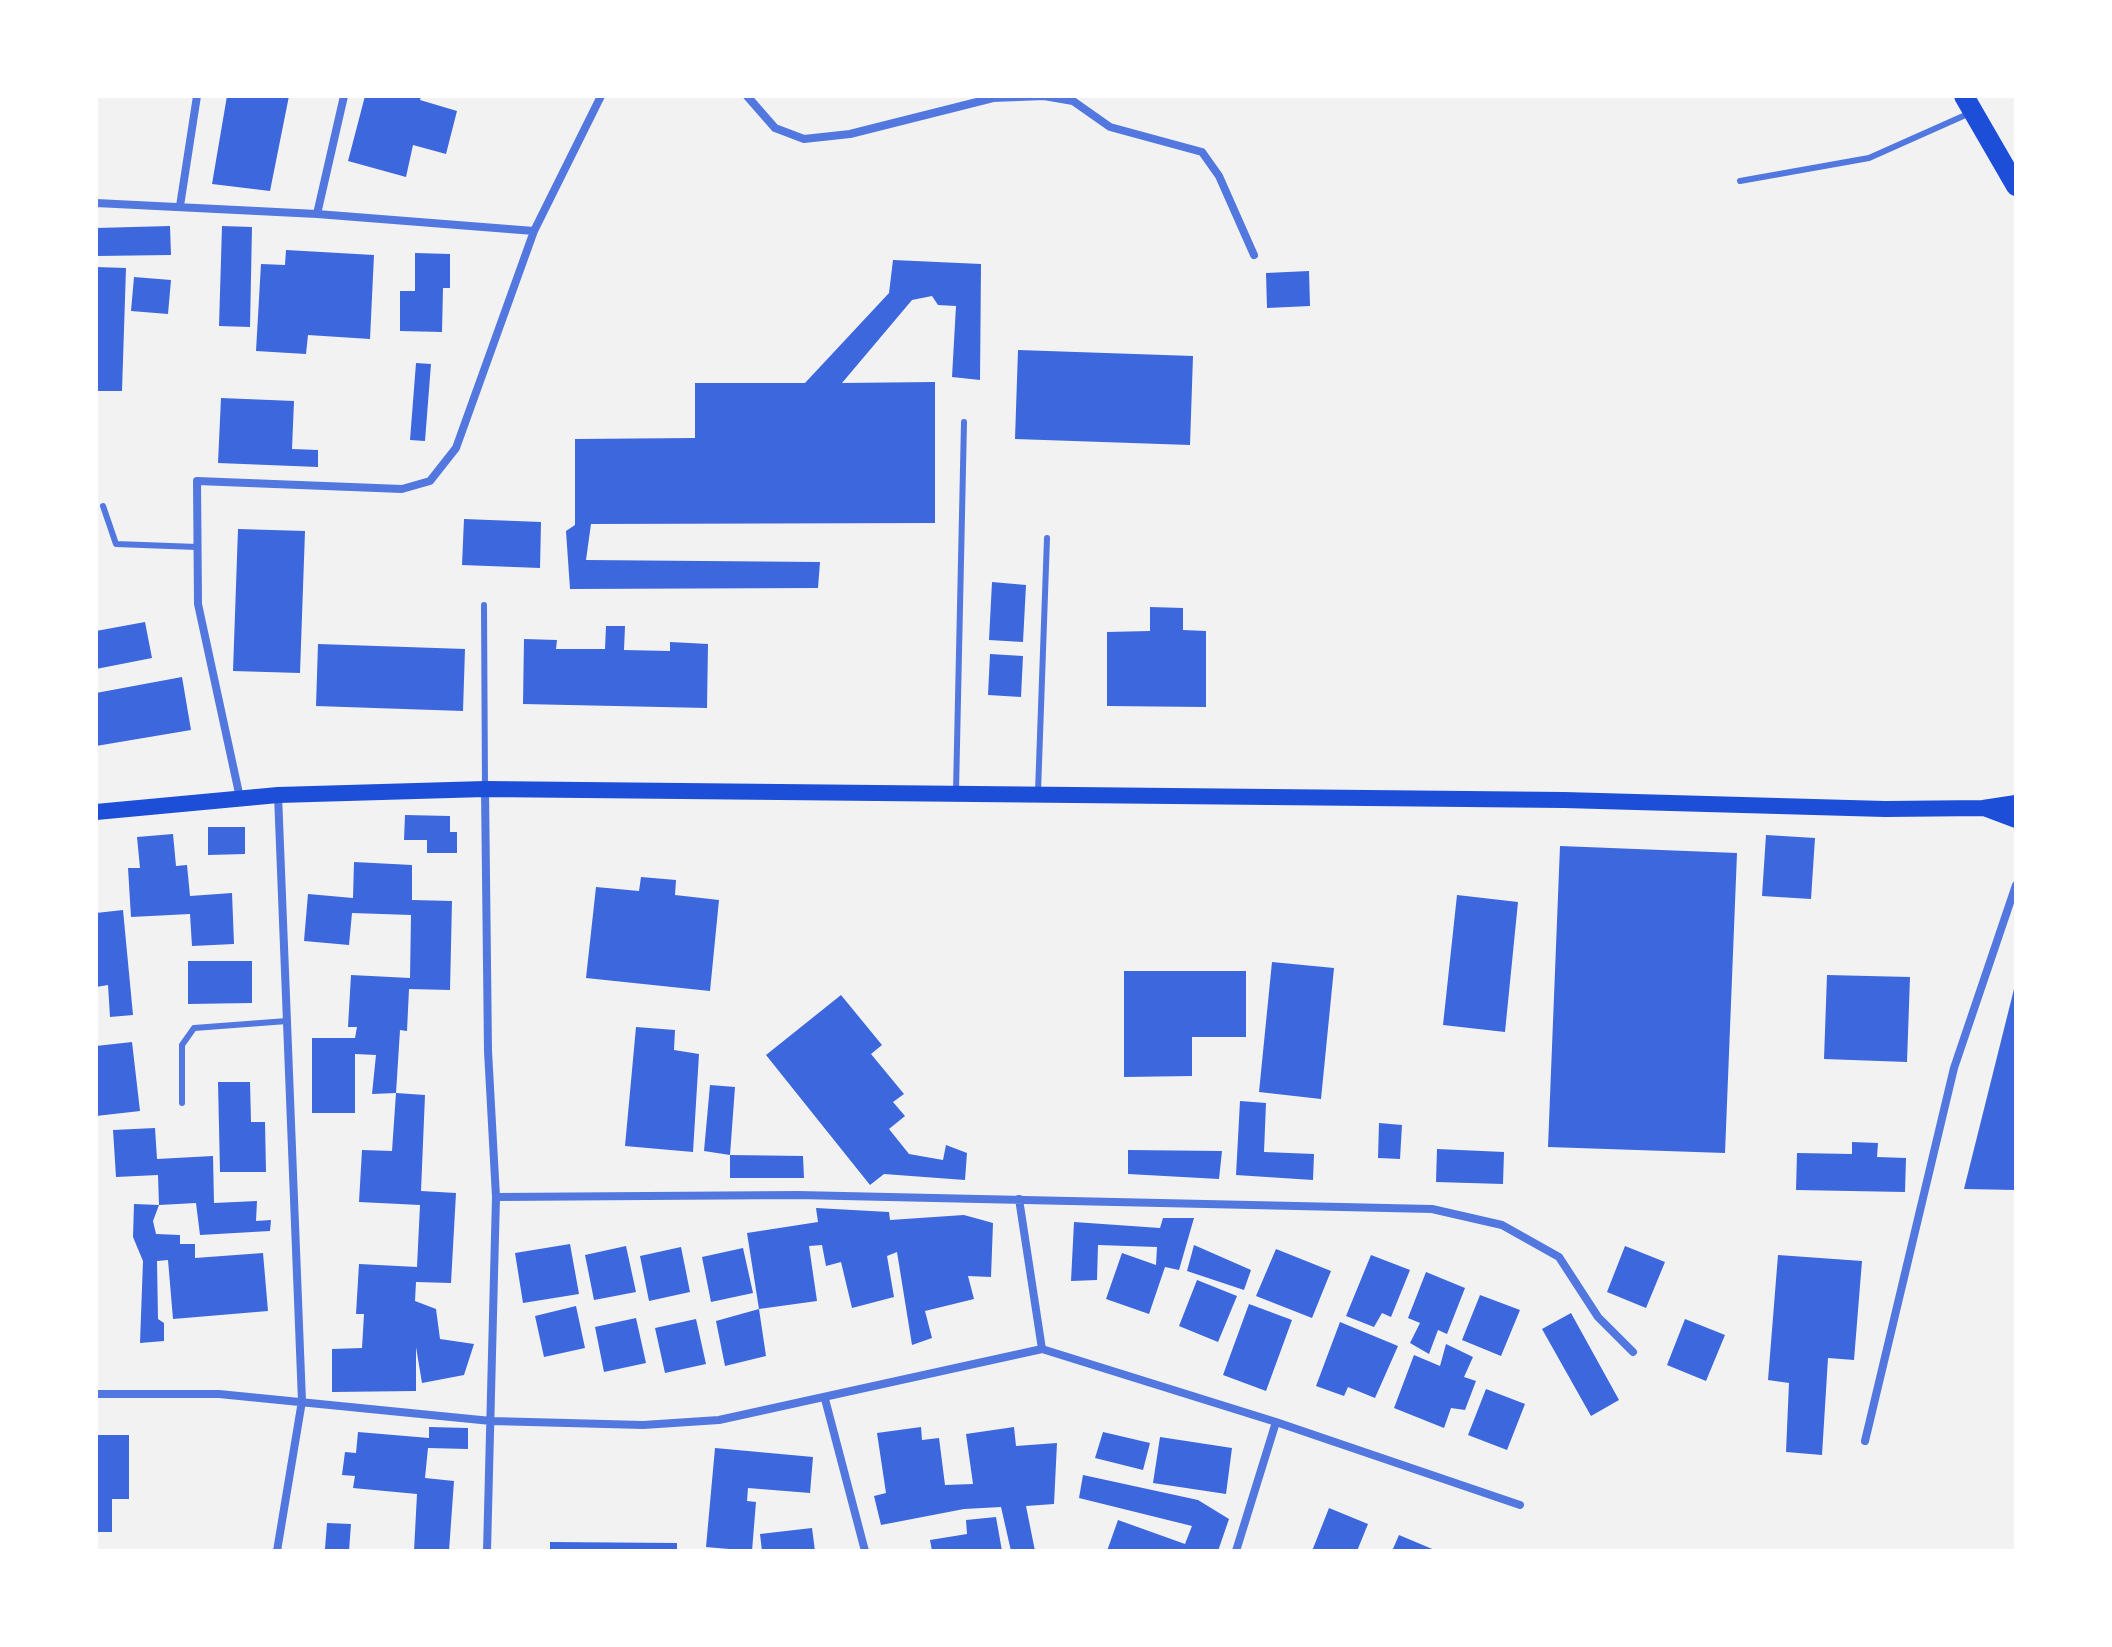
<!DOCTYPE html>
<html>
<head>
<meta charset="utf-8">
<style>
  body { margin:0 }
  #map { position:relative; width:2112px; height:1647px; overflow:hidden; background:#f2f2f2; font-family:"DejaVu Sans",sans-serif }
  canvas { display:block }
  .frame { position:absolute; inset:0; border:98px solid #fff; pointer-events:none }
</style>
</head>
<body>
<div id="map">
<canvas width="2112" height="1647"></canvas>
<div class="frame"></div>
</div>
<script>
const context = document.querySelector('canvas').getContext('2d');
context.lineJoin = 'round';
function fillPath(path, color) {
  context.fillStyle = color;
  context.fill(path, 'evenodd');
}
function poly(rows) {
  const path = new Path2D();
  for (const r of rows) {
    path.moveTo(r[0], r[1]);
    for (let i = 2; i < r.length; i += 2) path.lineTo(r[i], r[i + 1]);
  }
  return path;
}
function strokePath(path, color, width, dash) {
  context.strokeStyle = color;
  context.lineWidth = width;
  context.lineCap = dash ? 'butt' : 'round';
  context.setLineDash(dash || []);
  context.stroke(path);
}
fillPath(poly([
  [227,96,289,96,270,191,212,184],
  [365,96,421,96,420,100,457,111,446,154,413,145,406,177,348,161],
  [170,226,171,255,96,256,96,228],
  [222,226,252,227,250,327,219,326],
  [286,250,374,255,370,339,308,335,306,354,256,351,261,264,285,265],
  [415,253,450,254,450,288,443,288,442,332,400,331,400,291,415,291],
  [893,260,981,264,980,380,952,377,956,306,938,305,932,296,912,300,842,383,935,382,935,523,591,524,586,560,820,562,818,588,570,589,566,531,575,525,575,439,695,438,695,383,805,383,889,293],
  [96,267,126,268,122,391,96,391],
  [1309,271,1310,306,1267,308,1266,273],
  [134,277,171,280,168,314,131,311],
  [1018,350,1193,356,1190,445,1015,439],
  [416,363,431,364,425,441,410,440],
  [221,398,294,401,292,449,318,450,318,467,218,463],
  [464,519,541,522,540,568,462,565],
  [238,529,305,531,300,673,233,671],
  [992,582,1026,585,1023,642,989,640],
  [1150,607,1183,608,1183,630,1206,631,1206,707,1107,706,1107,632,1150,631],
  [145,622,152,658,96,669,96,631],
  [606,626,625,626,624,650,670,651,670,642,708,644,707,708,523,704,524,639,557,640,556,649,605,649],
  [318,644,465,649,463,711,316,706],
  [990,654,1023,656,1021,697,988,695],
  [182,677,191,730,96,746,96,693],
  [405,815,450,816,450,832,457,832,457,853,427,853,427,840,404,840],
  [208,827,245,827,245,854,208,855],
  [173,834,176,866,187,865,190,896,232,893,234,944,192,946,190,914,131,917,128,868,140,868,137,837],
  [1766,835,1815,838,1811,899,1762,896],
  [1560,846,1737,853,1725,1153,1548,1147],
  [354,862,412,865,412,900,452,901,450,990,409,989,407,1031,400,1030,396,1093,372,1094,376,1055,355,1054,355,1113,312,1113,312,1038,355,1038,357,1027,348,1027,351,975,410,978,411,915,352,913,349,945,304,941,308,894,353,898],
  [641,877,676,880,675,895,719,900,710,991,586,978,596,887,639,891],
  [1457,895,1518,902,1505,1032,1443,1025],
  [123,910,133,1015,110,1017,108,985,96,987,96,913],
  [188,961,252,961,252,1003,188,1004],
  [1272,962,1334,968,1321,1099,1259,1092],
  [1124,971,1246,971,1246,1037,1192,1037,1192,1076,1124,1077],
  [1827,975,1910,977,1907,1062,1824,1059],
  [2015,985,2016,1190,1964,1189],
  [841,995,882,1045,871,1054,904,1094,893,1102,905,1116,889,1129,909,1154,943,1160,946,1145,967,1153,965,1180,884,1174,870,1185,766,1055],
  [636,1027,675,1030,674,1050,699,1054,693,1152,625,1146],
  [132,1042,140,1111,96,1116,96,1046],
  [218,1082,250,1082,251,1122,265,1122,266,1172,220,1172],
  [710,1085,735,1087,730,1155,704,1151],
  [396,1093,425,1095,421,1191,456,1193,451,1283,416,1282,415,1301,436,1309,440,1339,474,1344,464,1375,422,1383,416,1347,416,1391,332,1392,332,1349,362,1348,364,1314,356,1314,359,1264,417,1267,420,1205,359,1202,362,1150,392,1151],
  [1240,1101,1266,1103,1264,1152,1314,1154,1313,1180,1236,1175],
  [1379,1123,1402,1125,1400,1159,1378,1158],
  [155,1128,157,1159,213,1156,214,1203,257,1201,256,1221,271,1220,270,1231,200,1235,196,1203,159,1205,158,1175,116,1177,113,1130],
  [1852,1142,1878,1143,1877,1157,1906,1158,1905,1192,1796,1190,1797,1153,1852,1154],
  [1437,1149,1504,1152,1503,1184,1436,1182],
  [1128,1150,1222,1151,1219,1179,1128,1174],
  [730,1155,803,1156,804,1178,730,1178],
  [134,1204,159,1205,153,1221,156,1234,180,1235,180,1244,195,1244,195,1258,263,1253,268,1311,173,1319,168,1260,157,1261,158,1319,164,1323,164,1341,140,1343,143,1261,133,1237],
  [816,1208,889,1212,890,1220,964,1215,993,1223,991,1277,968,1276,974,1299,925,1311,932,1338,912,1345,897,1252,887,1256,894,1297,852,1308,841,1262,826,1266,822,1245,809,1246,817,1301,759,1309,766,1356,725,1366,716,1321,759,1309,747,1233,818,1222],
  [1163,1218,1194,1218,1179,1270,1165,1267,1149,1314,1106,1299,1122,1253,1156,1265,1157,1247,1098,1245,1097,1280,1071,1281,1074,1222,1160,1228],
  [570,1244,579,1294,523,1303,515,1253],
  [1194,1245,1251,1270,1244,1290,1187,1271],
  [626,1246,636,1292,594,1300,585,1255],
  [1625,1246,1665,1262,1646,1308,1607,1292],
  [681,1247,690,1292,649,1301,640,1256],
  [743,1248,753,1293,711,1302,702,1257],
  [1276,1249,1331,1271,1312,1318,1256,1296],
  [1371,1255,1410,1270,1391,1317,1382,1313,1374,1327,1346,1316],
  [1778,1255,1862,1261,1854,1360,1828,1358,1822,1455,1786,1452,1789,1383,1768,1380],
  [1426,1272,1465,1288,1447,1334,1438,1330,1429,1354,1410,1343,1420,1323,1408,1318],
  [1197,1280,1237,1296,1218,1342,1179,1326],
  [1480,1295,1520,1310,1501,1356,1462,1340],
  [1249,1304,1292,1320,1266,1391,1223,1375],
  [576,1306,585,1348,544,1357,535,1316],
  [1571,1313,1619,1400,1591,1416,1542,1329],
  [636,1318,646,1363,604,1372,595,1327],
  [696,1319,706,1364,665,1373,655,1328],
  [1685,1319,1725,1335,1706,1381,1667,1365],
  [1340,1322,1398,1346,1375,1398,1348,1387,1344,1396,1316,1386],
  [1446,1344,1473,1357,1464,1377,1476,1381,1465,1410,1451,1408,1444,1428,1394,1408,1414,1355,1440,1366],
  [1486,1389,1525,1404,1507,1450,1468,1435],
  [429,1427,468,1428,468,1449,428,1448,425,1478,454,1481,449,1551,414,1551,417,1494,353,1488,355,1476,342,1475,345,1452,356,1453,358,1432,429,1438],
  [921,1427,922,1440,939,1438,945,1485,973,1484,966,1434,1014,1427,1016,1446,1057,1443,1054,1504,1026,1506,1035,1551,1011,1551,1001,1507,964,1509,881,1525,874,1496,886,1493,877,1433],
  [1103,1432,1150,1443,1143,1470,1095,1458],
  [96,1435,129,1435,129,1499,112,1499,112,1532,96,1532],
  [1160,1437,1232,1448,1226,1494,1153,1483],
  [715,1448,813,1457,810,1493,748,1488,747,1501,756,1502,752,1551,706,1547],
  [1083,1475,1198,1500,1229,1519,1218,1551,1107,1551,1118,1520,1185,1544,1192,1526,1079,1498],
  [1329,1508,1368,1524,1357,1551,1312,1551],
  [996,1517,1002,1551,932,1551,930,1540,967,1534,966,1520],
  [327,1523,351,1524,349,1551,325,1549],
  [812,1528,815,1551,762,1551,760,1534],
  [1399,1535,1437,1551,1392,1551],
  [550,1542,677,1543,677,1551,550,1551]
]), '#3d67dc');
strokePath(poly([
  [1740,181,1869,158,1970,113],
  [103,506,116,544,197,547],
  [484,605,485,789],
  [956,791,964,422],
  [1038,792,1047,538],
  [182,1103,182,1045,194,1028,287,1021]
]), '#5277de', 6);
strokePath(poly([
  [344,96,317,214,534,231],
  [747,96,775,128,804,139,850,134,993,98,1044,96,1073,101,1110,127,1202,152,1219,176,1254,255],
  [96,203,317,214],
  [180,206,197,96],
  [485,789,488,1051,496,1197,487,1551],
  [240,798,198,604,197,481,402,489,430,481,456,448,534,231,601,96],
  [496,1197,798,1195,1432,1209,1502,1225,1559,1257,1598,1317,1633,1352],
  [1019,1199,1042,1349,1276,1422,1520,1505],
  [96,1394,219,1394,491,1421,643,1425,719,1420,1042,1349],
  [825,1399,865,1551],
  [1865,1441,1954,1068,2016,885],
  [277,1551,302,1401,278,795],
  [1236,1551,1276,1422]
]), '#5277de', 8);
strokePath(poly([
  [1984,808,2016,820],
  [96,812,278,795,485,789,1564,800,1885,809,1983,808,2016,803]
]), '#1d4ed8', 16);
strokePath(poly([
  [1964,96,2016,186]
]), '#1d4ed8', 20);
</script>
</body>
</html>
